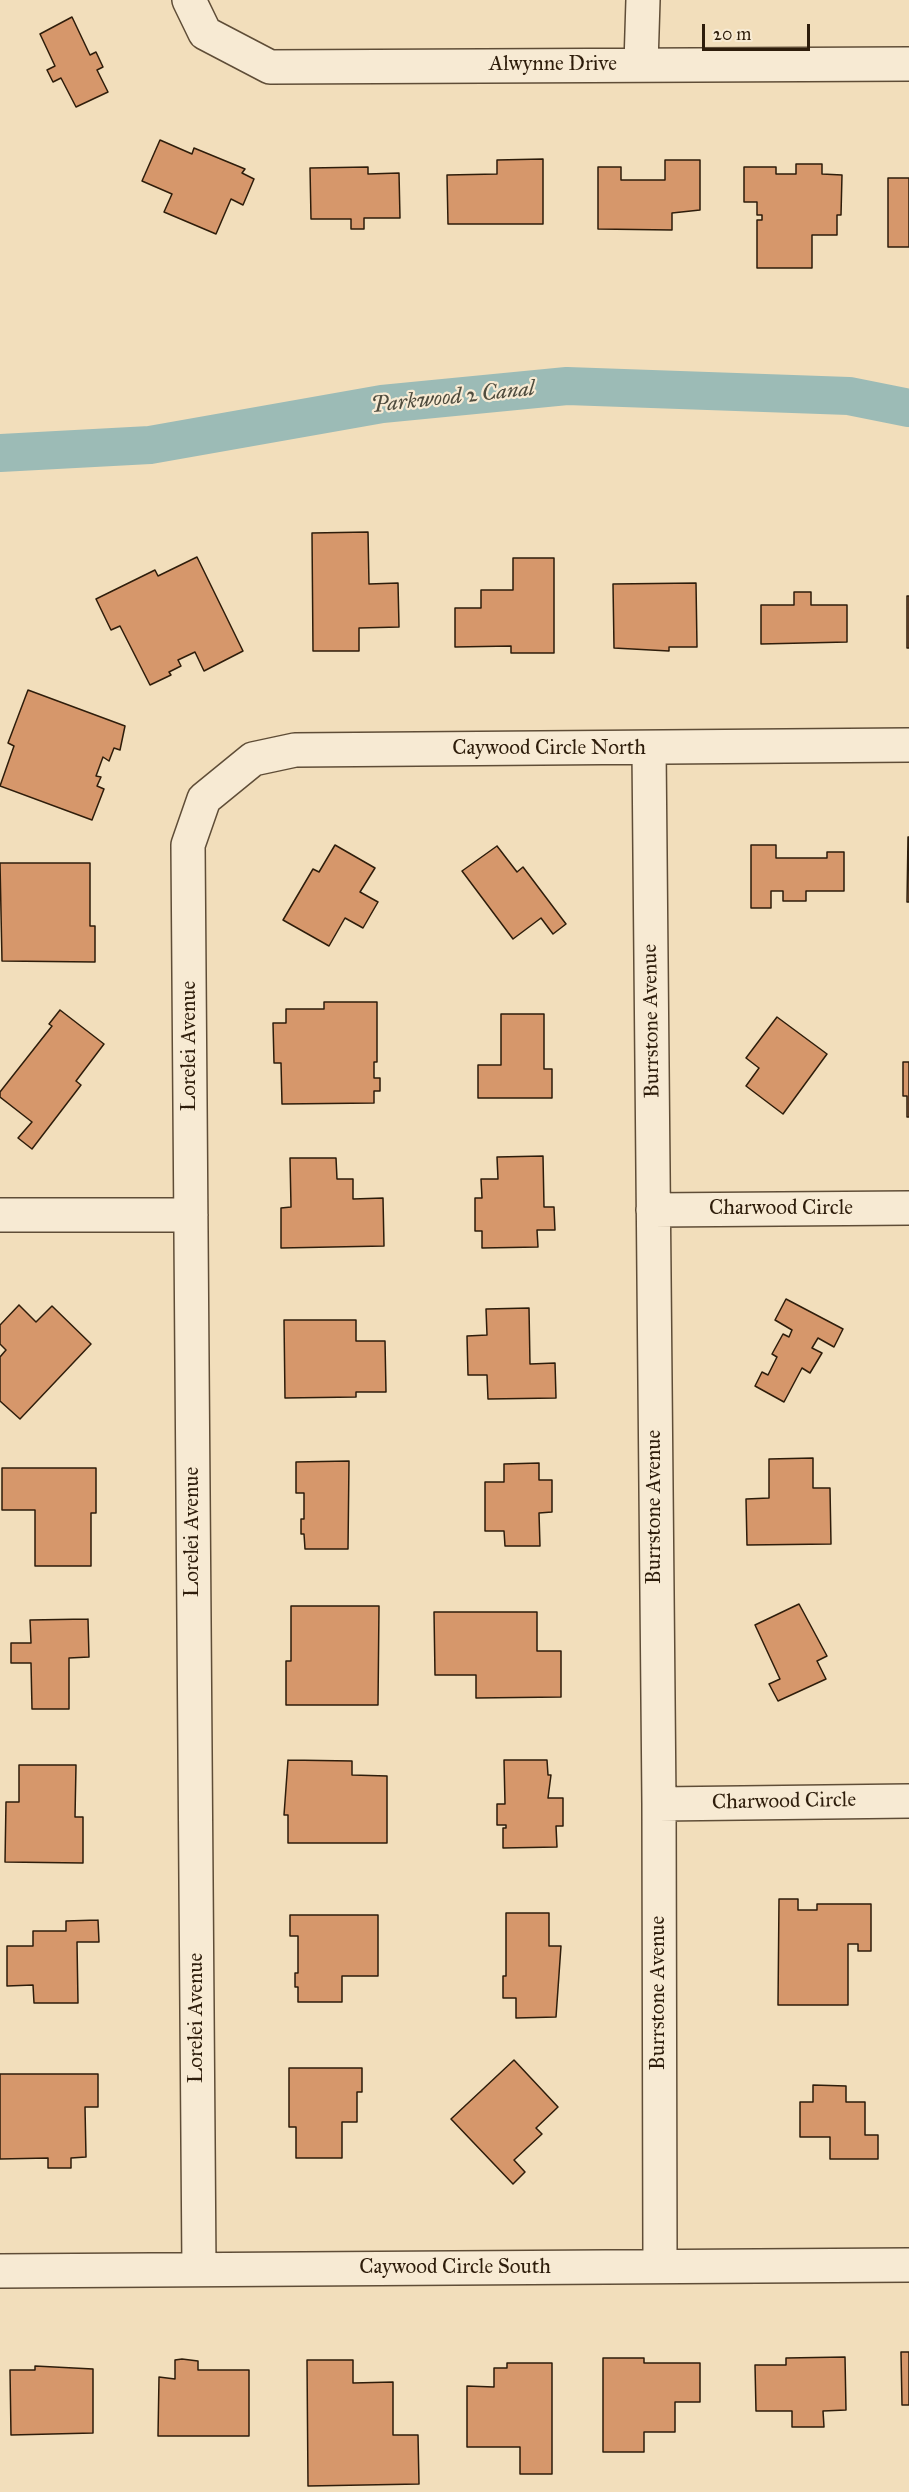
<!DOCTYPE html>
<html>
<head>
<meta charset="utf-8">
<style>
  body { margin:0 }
  #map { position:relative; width:909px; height:2492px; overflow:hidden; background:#f2debb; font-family:"IM FELL Great Primer",serif }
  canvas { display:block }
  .scale { position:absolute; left:702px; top:24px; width:108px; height:27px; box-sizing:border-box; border:3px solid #2e1d0b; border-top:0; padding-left:8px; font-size:18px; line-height:21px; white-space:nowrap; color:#2e1d0b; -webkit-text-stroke:4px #f7ead3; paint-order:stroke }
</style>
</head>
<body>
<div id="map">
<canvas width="909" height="2492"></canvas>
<div class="scale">20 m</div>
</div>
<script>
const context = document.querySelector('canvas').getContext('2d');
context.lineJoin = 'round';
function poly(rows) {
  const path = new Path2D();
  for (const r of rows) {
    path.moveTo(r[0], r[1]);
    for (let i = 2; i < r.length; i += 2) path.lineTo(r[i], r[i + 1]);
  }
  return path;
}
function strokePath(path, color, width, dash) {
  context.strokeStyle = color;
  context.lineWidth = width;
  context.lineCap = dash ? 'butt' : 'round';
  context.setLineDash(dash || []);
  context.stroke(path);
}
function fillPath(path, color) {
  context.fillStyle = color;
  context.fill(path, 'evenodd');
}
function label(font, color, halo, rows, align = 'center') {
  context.font = font + ' "IM FELL Great Primer",serif';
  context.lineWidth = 4.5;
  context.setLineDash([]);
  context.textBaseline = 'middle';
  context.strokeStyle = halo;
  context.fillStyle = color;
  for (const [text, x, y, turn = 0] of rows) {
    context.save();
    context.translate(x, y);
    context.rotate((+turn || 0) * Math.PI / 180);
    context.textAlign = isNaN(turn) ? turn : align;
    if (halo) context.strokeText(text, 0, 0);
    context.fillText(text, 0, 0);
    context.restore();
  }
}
strokePath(poly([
  [0,453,150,445,382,404,567,386,849,396,909,408]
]), '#9cbbb6', 38);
const building = poly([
  [72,17,90,55,96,52,103,67,97,70,108,92,76,107,61,78,53,82,47,70,55,66,40,34,72,17],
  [160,140,192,154,194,148,245,169,242,173,254,179,243,205,231,199,216,234,164,212,172,194,142,181,160,140],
  [543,159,543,224,448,224,447,175,497,174,497,160,543,159],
  [665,160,700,160,700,210,672,213,672,230,598,229,598,167,621,167,621,180,665,180,665,160],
  [796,164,822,164,822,174,842,175,841,215,837,215,837,235,812,235,812,268,757,268,757,220,762,220,762,215,757,215,757,202,744,202,744,167,776,167,776,174,796,174,796,164],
  [368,167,368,174,399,173,400,218,364,218,364,229,351,229,351,219,311,219,310,168,368,167],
  [888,178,909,178,909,247,888,247,888,178],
  [368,532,369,584,398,583,399,627,359,628,359,651,313,651,312,533,368,532],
  [197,557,243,651,204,671,195,652,178,660,181,666,169,672,171,675,150,685,120,626,111,630,96,599,155,570,158,576,197,557],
  [513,558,554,558,554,653,511,653,511,646,455,647,455,608,481,608,481,590,513,590,513,558],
  [696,583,697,647,669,647,669,651,614,648,613,584,696,583],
  [794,592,811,592,811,605,847,605,847,642,761,644,761,605,794,605,794,592],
  [907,596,909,596,909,648,907,648,907,596],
  [28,690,125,726,120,750,114,748,109,761,103,757,96,776,101,777,97,786,104,789,92,820,0,786,14,746,8,743,28,690],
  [908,837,909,837,909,902,907,902,908,837],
  [335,845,375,868,360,892,378,902,363,928,345,918,329,946,283,920,313,869,319,872,335,845],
  [751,845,776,845,776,858,827,858,827,852,844,852,844,891,806,891,806,901,783,901,783,891,771,891,771,908,751,908,751,845],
  [497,846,517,872,523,867,566,924,553,934,541,918,513,939,462,871,497,846],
  [0,863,90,863,90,926,95,926,95,962,2,961,0,863],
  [324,1002,377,1002,377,1062,374,1062,374,1078,380,1078,380,1091,374,1091,374,1103,282,1104,281,1063,274,1063,273,1023,286,1023,286,1009,324,1009,324,1002],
  [60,1010,104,1044,76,1081,81,1085,32,1149,18,1138,32,1122,0,1097,0,1092,52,1026,49,1024,60,1010],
  [501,1014,544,1014,544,1069,552,1069,552,1098,478,1098,478,1065,501,1065,501,1014],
  [777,1017,827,1054,783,1114,746,1086,759,1068,746,1058,777,1017],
  [903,1062,909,1062,909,1117,907,1117,907,1096,903,1096,903,1062],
  [543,1156,544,1207,554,1207,555,1230,537,1230,538,1247,482,1248,482,1231,475,1231,475,1198,482,1198,481,1179,498,1179,497,1157,543,1156],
  [290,1158,336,1158,337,1179,353,1179,353,1199,383,1198,384,1246,281,1248,281,1208,291,1207,290,1158],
  [786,1299,843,1329,834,1347,818,1338,812,1348,822,1353,810,1373,802,1368,784,1402,755,1386,762,1372,768,1375,777,1357,772,1354,783,1334,789,1337,792,1330,775,1320,786,1299],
  [19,1305,36,1322,52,1306,91,1344,20,1419,0,1401,0,1357,6,1350,0,1344,0,1325,19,1305],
  [529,1308,530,1364,555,1363,556,1398,488,1399,487,1375,468,1375,467,1336,487,1335,486,1309,529,1308],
  [284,1320,356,1320,356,1341,385,1341,386,1392,356,1392,356,1397,285,1398,284,1320],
  [813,1458,813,1488,830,1488,831,1544,747,1545,746,1499,769,1498,769,1459,813,1458],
  [349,1461,348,1549,305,1549,304,1534,301,1534,301,1519,304,1519,304,1493,296,1493,296,1462,349,1461],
  [539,1463,539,1480,552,1480,552,1512,539,1513,540,1546,505,1546,504,1531,485,1531,485,1482,504,1482,504,1464,539,1463],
  [2,1468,96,1468,96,1513,91,1513,91,1566,35,1566,35,1510,2,1510,2,1468],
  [799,1604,827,1656,817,1661,826,1679,778,1701,769,1684,780,1679,755,1625,799,1604],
  [291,1606,379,1606,378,1705,286,1705,286,1661,291,1661,291,1606],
  [434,1612,537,1612,537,1651,561,1651,561,1697,476,1698,476,1675,435,1675,434,1612],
  [88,1619,89,1657,69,1658,69,1709,32,1709,31,1663,11,1663,11,1643,31,1643,30,1620,88,1619],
  [288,1760,352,1761,352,1775,387,1776,387,1843,288,1843,288,1815,284,1815,288,1760],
  [504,1760,547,1760,548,1775,551,1775,548,1798,563,1798,563,1826,556,1826,557,1847,503,1848,503,1828,506,1828,506,1825,497,1825,497,1804,505,1804,504,1760],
  [19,1765,76,1765,75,1817,83,1817,83,1863,5,1862,6,1802,19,1802,19,1765],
  [779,1899,798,1899,798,1910,817,1910,817,1904,871,1904,871,1951,858,1951,858,1944,848,1944,848,2005,778,2005,779,1899],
  [506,1913,549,1913,549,1946,561,1946,556,2017,516,2018,516,1998,503,1998,503,1976,506,1976,506,1913],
  [290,1915,378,1915,378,1976,342,1976,342,2002,298,2002,298,1987,295,1987,295,1973,298,1973,298,1936,290,1936,290,1915],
  [98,1920,99,1942,77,1942,78,2003,34,2003,33,1985,7,1986,7,1946,33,1946,33,1931,66,1931,66,1921,98,1920],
  [514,2060,558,2107,536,2128,542,2134,514,2160,525,2172,513,2184,451,2119,514,2060],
  [289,2068,362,2068,362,2092,357,2092,357,2122,342,2122,342,2158,296,2158,296,2127,289,2127,289,2068],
  [0,2074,98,2074,98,2107,85,2107,86,2157,71,2158,71,2168,48,2168,48,2158,0,2159,0,2074],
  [813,2085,846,2086,846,2102,865,2102,865,2135,878,2135,878,2159,830,2159,830,2137,800,2137,800,2102,813,2102,813,2085],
  [901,2352,909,2352,909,2405,902,2405,901,2352],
  [845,2357,846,2410,823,2411,824,2427,792,2427,792,2411,756,2411,755,2365,786,2365,786,2358,845,2357],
  [603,2358,644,2358,644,2363,700,2363,700,2402,675,2402,675,2432,644,2432,644,2452,603,2452,603,2358],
  [182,2359,198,2361,198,2370,249,2370,249,2436,158,2436,159,2377,175,2379,175,2360,182,2359],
  [307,2360,353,2360,353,2383,393,2382,393,2435,418,2435,419,2484,308,2486,307,2360],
  [507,2363,552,2363,552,2474,520,2474,520,2447,467,2447,467,2386,494,2387,494,2368,507,2368,507,2363],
  [35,2366,93,2369,93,2433,11,2435,10,2370,35,2370,35,2366]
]);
fillPath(building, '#d6976b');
strokePath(building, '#2e1d0b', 1.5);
const street = poly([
  [189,0,205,33,270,67,909,64],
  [641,64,643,0],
  [649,749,659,1804,660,2265],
  [653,1210,909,1208],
  [0,1215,191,1215],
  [659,1804,909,1801],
  [199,2268,188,845,204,799,253,759,295,750,909,745],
  [0,2271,909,2265]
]);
strokePath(street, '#5f4d37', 36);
strokePath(street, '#f7ead3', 33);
label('21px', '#2e1d0b', '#f7ead3', [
  ["Alwynne Drive",553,65],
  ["Caywood Circle North",549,749],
  ["Burrstone Avenue",652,1021,-91],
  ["Lorelei Avenue",190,1046,-90],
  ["Charwood Circle",781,1209],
  ["Burrstone Avenue",655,1507,-90],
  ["Lorelei Avenue",193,1532,-90],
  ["Charwood Circle",784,1802,-1],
  ["Burrstone Avenue",659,1993,-90],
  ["Lorelei Avenue",197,2018,-90],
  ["Caywood Circle South",455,2268]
]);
label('italic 22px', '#4f4c3e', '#f7ead3', [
  ["Parkwood 2 Canal",453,398,-6]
]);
</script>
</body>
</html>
